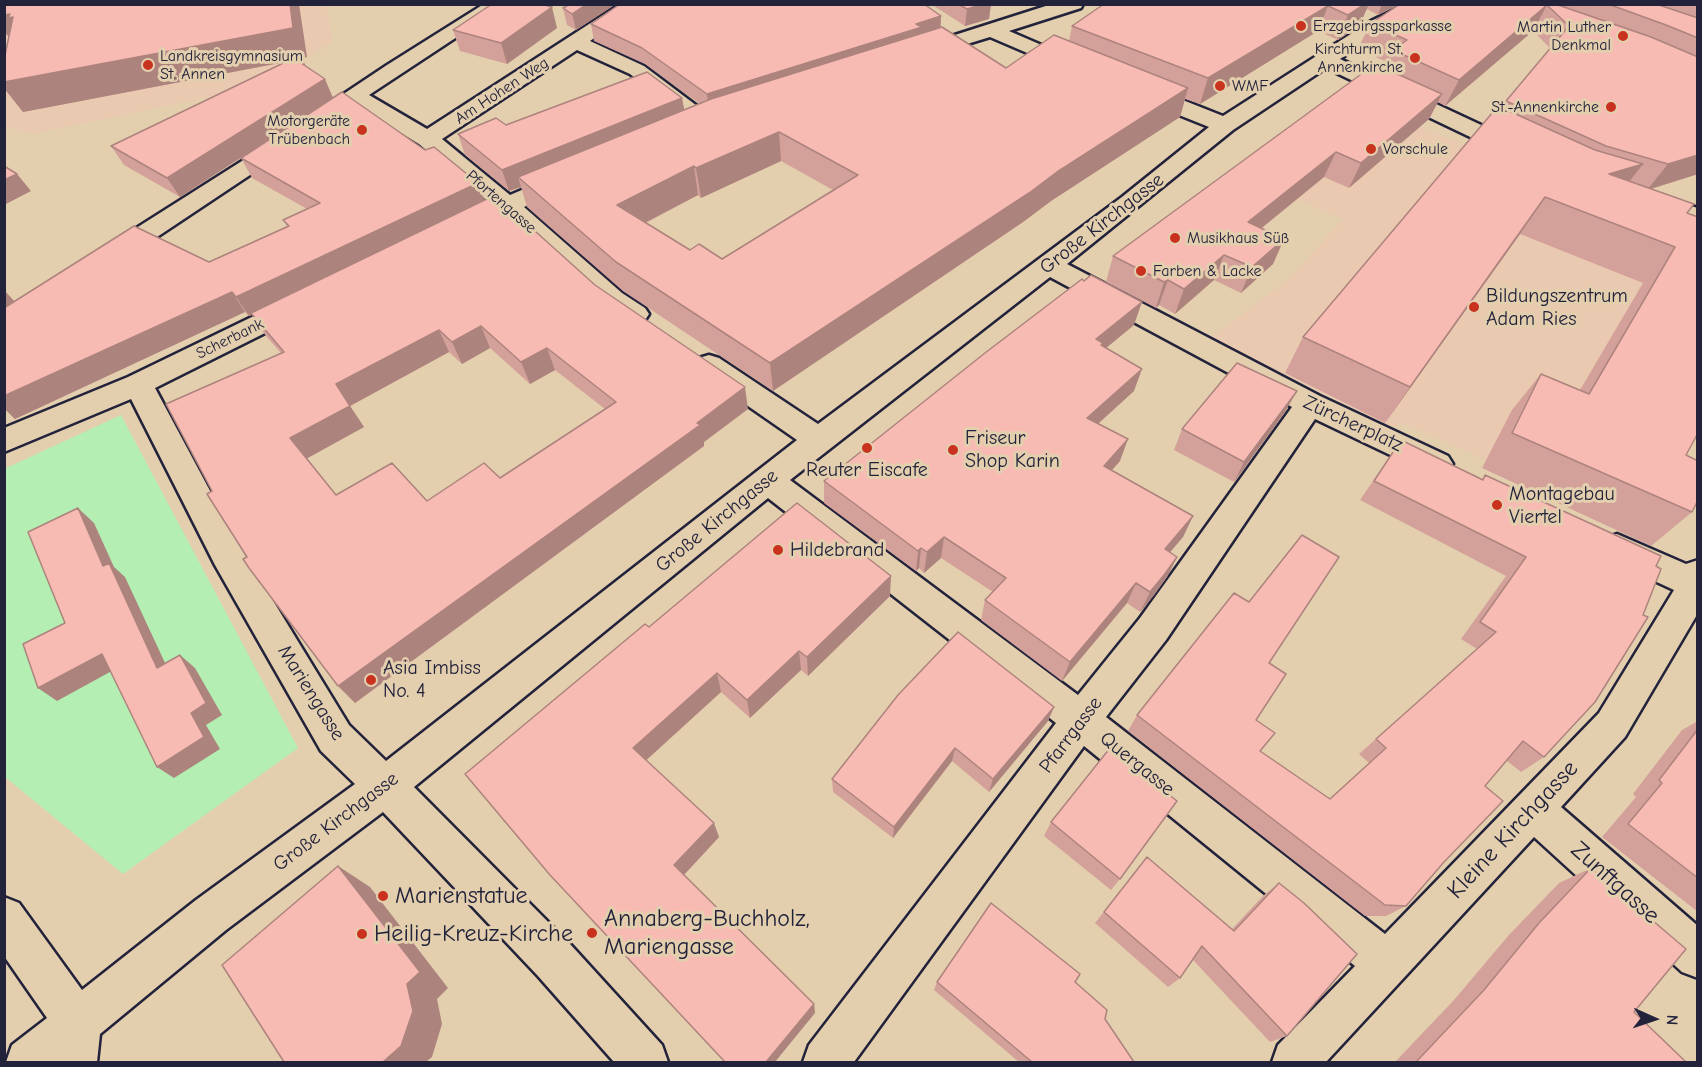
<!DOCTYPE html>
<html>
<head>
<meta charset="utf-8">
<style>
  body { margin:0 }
  #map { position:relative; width:1702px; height:1067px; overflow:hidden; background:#e3cfae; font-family:"Comic Neue",sans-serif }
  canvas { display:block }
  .frame { position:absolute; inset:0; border:6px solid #22223b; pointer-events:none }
  .north { position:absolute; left:1624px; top:989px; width:60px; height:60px; -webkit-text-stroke:4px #e3cfae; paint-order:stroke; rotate:93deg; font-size:16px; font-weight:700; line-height:24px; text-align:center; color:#22223b }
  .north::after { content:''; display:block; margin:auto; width:21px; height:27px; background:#22223b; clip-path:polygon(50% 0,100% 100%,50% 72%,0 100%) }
</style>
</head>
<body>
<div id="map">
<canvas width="1702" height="1067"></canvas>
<div class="frame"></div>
<div class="north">N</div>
</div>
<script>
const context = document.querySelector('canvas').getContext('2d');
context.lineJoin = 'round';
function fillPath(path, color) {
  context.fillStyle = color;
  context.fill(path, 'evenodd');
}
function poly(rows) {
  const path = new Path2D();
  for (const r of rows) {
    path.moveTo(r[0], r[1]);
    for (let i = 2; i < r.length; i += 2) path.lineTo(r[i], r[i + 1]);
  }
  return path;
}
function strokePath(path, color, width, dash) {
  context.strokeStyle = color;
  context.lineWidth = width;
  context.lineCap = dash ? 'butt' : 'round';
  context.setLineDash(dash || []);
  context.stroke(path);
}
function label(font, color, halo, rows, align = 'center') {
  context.font = font + ' "Comic Neue",sans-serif';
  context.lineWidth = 6;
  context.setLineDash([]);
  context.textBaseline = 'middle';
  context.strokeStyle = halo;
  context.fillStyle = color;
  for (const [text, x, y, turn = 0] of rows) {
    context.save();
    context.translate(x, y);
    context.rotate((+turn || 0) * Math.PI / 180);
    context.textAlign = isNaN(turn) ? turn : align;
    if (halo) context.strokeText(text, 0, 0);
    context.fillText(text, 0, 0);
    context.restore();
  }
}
fillPath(poly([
  [5,5,326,5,333,42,252,88,33,134,5,127],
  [1345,96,1697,240,1697,420,1665,540,1405,424,1392,427,1211,338,1291,277,1343,219,1296,199]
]), '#e9c9b0');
fillPath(poly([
  [121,415,298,748,123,874,5,777,4,469]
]), '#b4eeb2');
const minor = poly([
  [484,4,507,4,369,95,427,129,620,4,643,4,590,41,644,66,717,121,714,126,706,128,698,126,630,74,577,50,442,139,510,195,557,175,565,173,573,175,577,180,573,185,524,207,622,293,645,308,649,314,645,320,635,323,625,320,602,305,505,216,473,230,464,233,455,230,452,225,455,220,491,204,419,144,355,105,118,263,109,265,100,263,96,257,100,251,264,147,387,65,484,4],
  [1052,4,1083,4,1081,8,1009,31,1081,62,1084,66,1081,70,1074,72,1067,70,990,37,918,59,911,57,908,53,911,49,1052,4],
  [1406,4,1432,4,1430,8,1385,29,1340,59,1526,146,1530,151,1526,156,1518,158,1510,156,1326,68,1233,130,1067,264,1320,396,1448,456,1453,464,1448,472,1437,476,1426,472,1315,419,1166,640,1106,717,1385,934,1599,713,1674,590,1605,558,1600,548,1605,538,1617,534,1686,564,1698,560,1698,613,1625,737,1561,807,1698,926,1698,978,1682,972,1534,837,1326,1062,1272,1062,1278,1045,1355,966,1084,746,854,1062,803,1062,809,1045,1056,723,768,498,414,787,570,944,662,1045,668,1062,614,1062,538,976,383,812,226,930,100,1034,97,1062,6,1062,12,1045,47,1018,4,956,4,897,19,903,82,990,196,900,355,784,321,751,215,565,131,399,4,452,4,428,128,377,289,299,299,296,309,299,313,305,309,311,155,388,239,545,349,725,386,761,797,440,699,372,695,365,699,358,709,355,719,358,818,424,1122,197,1209,127,1134,97,1131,92,1134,87,1142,86,1150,87,1223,116,1371,21,1406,4],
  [1050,277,1292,407,1140,618,1078,695,790,480,1050,277],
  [1644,193,1698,208,1698,223,1635,205,1632,200,1635,195,1644,193]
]);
strokePath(minor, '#22223b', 5);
fillPath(minor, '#e3cfae');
fillPath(poly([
  [4,4,307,57,302,58,305,65,333,97,425,150,478,183,484,201,595,285,748,409,704,442,704,446,355,703,247,557,212,491,281,353,266,336,252,315,249,316,245,312,15,419,4,408,4,290,14,301,8,305,209,262,287,226,283,220,307,209,252,178,241,158,283,131,180,197,124,165,111,146,289,61,23,112,4,88,4,60,9,37,4,31],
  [490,348,530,384,555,370,605,409,500,478,427,501,336,495,307,458,364,427,350,406,449,352,462,364],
  [616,4,576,30,567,25,563,8],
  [931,4,991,4,989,19,965,26],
  [1104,4,1400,4,1378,15,1367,9,1359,26,1338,40,1318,31,1200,104,1185,99,1180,117,1051,201,1023,222,773,391,623,291,527,207,521,187,509,191,465,155,458,134,506,125,682,98,684,110,700,104,645,64,594,41,591,24,941,16,941,28,1006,68,1069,41,1072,26],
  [781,161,833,190,722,259,690,250,646,223,698,195,701,198],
  [1400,4,1698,4,1698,174,1651,189,1687,213,1686,455,1692,512,1651,546,1482,468,1512,410,1541,374,1580,390,1643,283,1520,234,1385,423,1285,373,1303,337,1501,108,1506,101,1550,48,1533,31,1445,106,1438,102,1429,119,1349,188,1324,177,1262,228,1284,239,1273,264,1241,293,1214,280,1175,314,1159,305,1156,308,1106,282,1113,256,1385,68,1387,62,1358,49,1370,24],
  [557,28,507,64,460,51,453,30],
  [1134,325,1106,348,1134,391,1098,424,1120,461,1112,470,1193,516,1183,537,1170,552,1177,557,1167,577,1154,595,1140,612,1127,603,1062,681,981,620,985,600,993,592,941,558,924,573,919,568,916,571,824,503,824,481],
  [1285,412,1234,482,1174,450,1182,429],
  [1401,440,1481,480,1485,475,1661,556,1544,757,1521,772,1506,760,1485,786,1444,862,1406,906,1386,916,1365,916,1128,731,1137,715,1269,663,1256,720,1260,751,1329,799,1369,763,1359,754,1477,649,1461,639,1506,576,1360,500],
  [890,596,808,676,801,670,750,718,721,692,646,760,719,837,684,875,814,1004,815,1013,550,875,649,627],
  [1054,707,1048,721,989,792,952,761,893,838,833,792,832,779],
  [1698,721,1698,912,1602,837,1636,797,1633,794,1682,730],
  [1051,822,1120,879,1111,890,1044,836],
  [1147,857,1232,929,1264,895,1279,883,1287,1036,1270,1042,1193,960,1180,978,1168,987,1095,923],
  [1591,868,1634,1012,1686,1062,1395,1062,1454,1000,1508,936,1559,883],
  [937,982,1075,982,1105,1019,1134,1062,1019,1062,934,990]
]), '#d4a19a');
fillPath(poly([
  [290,4,299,4,307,57,302,58,309,74,301,63,301,59,23,112,4,88,4,82],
  [587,4,616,4,576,30,572,14],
  [984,4,991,4,989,19,965,26,967,9],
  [1365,4,1369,4,1359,26,1338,40,1348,15],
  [1382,4,1400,4,1378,15],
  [1547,5,1533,31,1445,106,1459,80],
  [1328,6,1318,31,1200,104,1208,78],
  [552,7,557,28,507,64,501,43],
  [10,14,13,17,16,46,4,31,4,15],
  [941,16,940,33,709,111,707,94,916,24],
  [325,79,333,98,180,197,167,178],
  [1188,88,1180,117,1051,201,1023,222,773,391,770,363,1057,172],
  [1442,94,1429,119,1349,188,1361,163],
  [682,98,686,119,518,177,521,187,509,191,502,170],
  [779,132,781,161,701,198,696,168],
  [1336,152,1324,177,1238,247,1248,222],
  [1698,155,1698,174,1647,190,1668,164],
  [1643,164,1615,200,1609,174],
  [694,166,698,195,623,234,617,205],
  [17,174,31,191,4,205,4,180],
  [478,183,485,202,249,316,236,297],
  [1545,197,1520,234,1385,423,1410,387],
  [1284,239,1273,264,1241,293,1252,267],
  [1224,255,1214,280,1175,314,1184,289],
  [1168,280,1159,305,1156,308,1164,282],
  [4,290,14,301,4,308],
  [232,292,245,312,15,419,4,408,4,396],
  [1142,302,1134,325,1100,353,1096,339],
  [481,326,490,348,462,364,452,342],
  [439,330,449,352,350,406,364,427,306,459,290,438,336,384],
  [547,348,555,370,530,384,521,362],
  [1142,369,1134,391,1080,440,1087,418],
  [745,387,748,409,704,442,704,446,355,703,338,686],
  [1297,391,1285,412,1234,482,1244,462],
  [1128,439,1120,461,1097,487,1104,466],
  [78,508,94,523,114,567,125,577,173,680,157,668,103,566],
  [1193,516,1183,537,1155,570,1165,549],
  [944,537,941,558,924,573,927,552],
  [921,548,919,568,916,571,918,551],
  [1177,557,1167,577,1154,595,1140,612,1150,592],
  [891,576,890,596,808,676,807,657],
  [1136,583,1127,603,1062,681,1070,662],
  [799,651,801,670,750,718,747,700],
  [102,654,119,667,57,701,38,688],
  [180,655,195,668,222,715,206,725,220,749,174,778,157,767,191,713],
  [717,673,721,692,641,765,633,748],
  [1054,707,1048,721,989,792,993,779],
  [955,748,952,761,893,838,894,827],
  [714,823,719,837,681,878,674,865],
  [338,866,370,887,448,988,437,999,442,1024,432,1057,426,1062,383,1062],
  [814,1004,815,1013,775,1062,766,1062]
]), '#ad837d');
const building = poly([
  [4,4,290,4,293,28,4,82,4,60,13,17,8,18,10,14,4,15,4,4],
  [492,4,541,4,552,7,501,43,453,30,492,4],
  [570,4,587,4,572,14,563,8,570,4],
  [620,4,924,4,941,16,916,24,922,27,707,94,642,48,591,24,620,4],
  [958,4,984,4,967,9,958,4],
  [1104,4,1365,4,1348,15,1328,6,1208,78,1072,26,1104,4],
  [1400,4,1554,4,1561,6,1651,37,1698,57,1698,155,1668,164,1606,146,1506,101,1569,26,1547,5,1459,80,1393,50,1407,40,1370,24,1400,4],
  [1608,4,1656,4,1698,18,1698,38,1666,25,1608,4],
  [942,27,1006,68,1054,35,1188,88,1057,172,1029,193,770,363,616,262,518,177,711,99,942,27],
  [779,132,858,175,722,259,699,244,690,250,617,205,694,166,696,168,779,132],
  [300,55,301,63,325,79,167,178,111,146,300,55],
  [1375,64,1442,94,1361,163,1336,152,1248,222,1284,239,1252,267,1224,255,1184,289,1168,280,1164,282,1113,256,1375,64],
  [647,72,682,98,502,170,458,134,496,118,506,125,647,72],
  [342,92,425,150,434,147,478,183,236,297,232,292,4,396,4,308,134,226,209,262,289,226,283,220,320,203,241,158,342,92],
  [1498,106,1595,150,1643,164,1609,174,1694,204,1687,213,1698,217,1698,433,1686,455,1698,461,1698,500,1692,512,1512,433,1541,374,1589,394,1675,247,1545,197,1410,387,1303,337,1498,106],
  [4,166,17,174,4,180,4,166],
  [495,195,595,285,745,387,697,423,700,425,338,686,249,568,243,559,247,557,207,494,212,491,166,404,284,352,251,313,495,195],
  [481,326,521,362,547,348,616,402,500,478,484,463,427,501,392,463,336,495,290,438,350,406,336,384,439,330,452,342,481,326],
  [1091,275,1142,302,1096,339,1103,343,1101,345,1142,369,1087,418,1128,439,1104,466,1193,516,1165,549,1177,557,1164,575,1150,592,1136,583,1070,662,985,600,1006,578,944,537,927,552,921,548,918,551,824,481,985,353,1082,279,1084,281,1091,275],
  [1237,363,1297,391,1244,462,1182,429,1237,363],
  [1401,440,1483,480,1485,475,1661,556,1656,566,1661,569,1643,615,1648,617,1595,702,1544,757,1523,741,1485,786,1503,801,1444,862,1406,906,1385,905,1137,715,1234,593,1249,602,1302,535,1339,557,1269,663,1286,674,1256,720,1275,733,1260,751,1330,799,1386,748,1376,739,1496,632,1480,622,1526,557,1374,481,1401,440],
  [797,503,891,576,807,657,799,651,747,700,717,673,633,748,714,823,674,865,814,1004,766,1062,725,1062,550,875,465,774,645,624,649,627,797,503],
  [78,508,103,566,109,563,157,668,180,655,206,703,191,713,204,737,157,767,102,654,38,688,23,644,65,623,28,532,78,508],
  [958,632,1054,707,993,779,955,748,894,827,832,779,898,695,958,632],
  [1698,729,1698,878,1628,824,1662,783,1659,780,1698,729],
  [1110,748,1177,801,1120,879,1051,822,1110,748],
  [1147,857,1234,931,1279,883,1304,903,1357,954,1287,1036,1202,946,1180,978,1104,912,1147,857],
  [338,866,420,972,407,984,413,1011,401,1046,383,1062,284,1062,222,965,338,866],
  [1591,868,1686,949,1634,1012,1686,1062,1416,1062,1484,990,1539,923,1591,868],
  [991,903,1080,974,1075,982,1107,1010,1105,1019,1134,1062,1032,1062,937,982,991,903]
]);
fillPath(building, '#f7bbb3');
strokePath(building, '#ad837d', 1.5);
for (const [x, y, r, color] of [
  [1301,26,6,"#c8321e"],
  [1623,36,6,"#c8321e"],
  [1415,58,6,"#c8321e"],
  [148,65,6,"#c8321e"],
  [1220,86,6,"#c8321e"],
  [1611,107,6,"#c8321e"],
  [362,130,6,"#c8321e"],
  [1371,149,6,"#c8321e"],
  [1175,238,6,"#c8321e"],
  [1141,271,6,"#c8321e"],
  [1474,307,6,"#c8321e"],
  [867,448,6,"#c8321e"],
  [953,450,6,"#c8321e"],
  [1497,505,6,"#c8321e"],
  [778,550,6,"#c8321e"],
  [371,680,6,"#c8321e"],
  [383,896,6,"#c8321e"],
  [592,933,6,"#c8321e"],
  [362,934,6,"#c8321e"]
]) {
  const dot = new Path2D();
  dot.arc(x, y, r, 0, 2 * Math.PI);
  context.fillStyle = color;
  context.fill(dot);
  strokePath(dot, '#e3cfae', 2);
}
label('16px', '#22223b', '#e3cfae', [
  ["Erzgebirgssparkasse",1313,26],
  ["Martin Luther",1611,27,"right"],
  ["Denkmal",1611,45,"right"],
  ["Kirchturm St.",1403,49,"right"],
  ["Annenkirche",1403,67,"right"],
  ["Landkreisgymnasium",160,56],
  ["St. Annen",160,74],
  ["WMF",1232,86],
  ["St.-Annenkirche",1599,107,"right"],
  ["Motorgeräte",350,121,"right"],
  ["Trübenbach",350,139,"right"],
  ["Vorschule",1383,149],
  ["Musikhaus Süß",1187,238],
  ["Farben & Lacke",1153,271]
], 'left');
label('16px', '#22223b', '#e3cfae', [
  ["Am Hohen Weg",502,91,-33],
  ["Pfortengasse",501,202,41],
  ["Scherbank",230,339,-26]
]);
label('20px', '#22223b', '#e3cfae', [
  ["Große Kirchgasse",1102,224,-38],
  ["Zürcherplatz",1353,424,25],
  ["Große Kirchgasse",717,521,-39],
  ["Mariengasse",311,693,58],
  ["Pfarrgasse",1071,735,-53],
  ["Quergasse",1137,764,39],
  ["Große Kirchgasse",336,822,-37]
]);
label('20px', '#22223b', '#e3cfae', [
  ["Bildungszentrum",1486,296],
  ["Adam Ries",1486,319],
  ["Friseur",965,438],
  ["Shop Karin",965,461],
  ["Reuter Eiscafe",867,470,"center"],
  ["Montagebau",1509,494],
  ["Viertel",1509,517],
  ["Hildebrand",790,550],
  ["Asia Imbiss",383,668],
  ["No. 4",383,691]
], 'left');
label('24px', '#22223b', '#e3cfae', [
  ["Kleine Kirchgasse",1513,830,-47],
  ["Zunftgasse",1615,883,42]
]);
label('24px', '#22223b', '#e3cfae', [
  ["Marienstatue",395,896],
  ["Annaberg-Buchholz,",604,919],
  ["Mariengasse",604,947],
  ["Heilig-Kreuz-Kirche",374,934]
], 'left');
</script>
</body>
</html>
